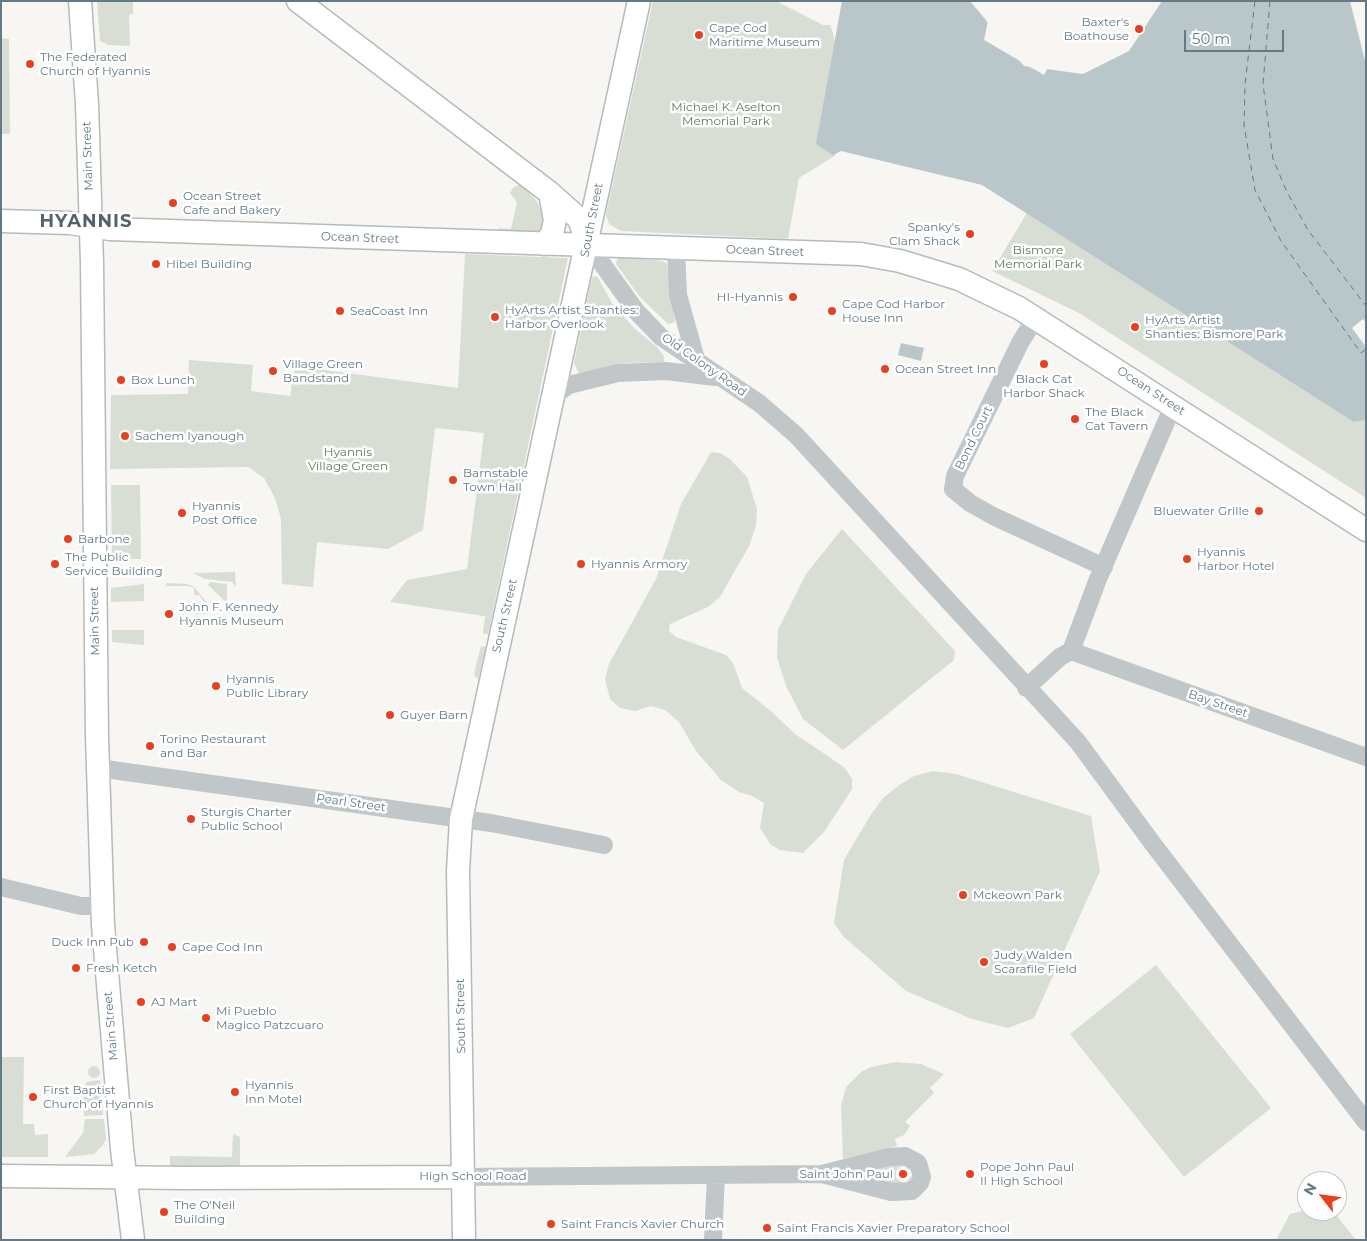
<!DOCTYPE html>
<html>
<head>
<meta charset="utf-8">
<style>
  body { margin:0 }
  #map { position:relative; width:1367px; height:1241px; overflow:hidden; background:#f7f6f3; font-family:Montserrat,sans-serif }
  canvas { display:block }
  .frame { position:absolute; inset:0; border:2px solid #647985; pointer-events:none }
  .north { position:absolute; left:1297px; top:1171px; width:50px; height:50px; box-sizing:border-box; background:#fff; border:1px solid #c1c9ce; border-radius:50%; rotate:300deg; font-size:14px; font-weight:700; line-height:20px; text-align:center; color:#647985 }
  .north::after { content:''; display:block; margin:auto; width:18px; height:22px; background:#e93f21; clip-path:polygon(50% 0,100% 100%,50% 72%,0 100%) }
  .scale { position:absolute; left:1184px; top:30px; width:100px; height:22px; box-sizing:border-box; border:2px solid #647985; border-top:0; padding-left:6px; font-size:15px; line-height:18px; white-space:nowrap; color:#647985; -webkit-text-stroke:4px #fff; paint-order:stroke }
</style>
</head>
<body>
<div id="map">
<canvas width="1367" height="1241"></canvas>
<div class="frame"></div>
<div class="north">N</div>
<div class="scale">50 m</div>
</div>
<script>
const context = document.querySelector('canvas').getContext('2d');
context.lineJoin = 'round';
function fillPath(path, color) {
  context.fillStyle = color;
  context.fill(path, 'evenodd');
}
function poly(rows) {
  const path = new Path2D();
  for (const r of rows) {
    if (r.length === 3) {
      path.moveTo(r[0] + r[2], r[1]);
      path.arc(r[0], r[1], r[2], 0, 2 * Math.PI);
      continue;
    }
    path.moveTo(r[0], r[1]);
    for (let i = 2; i < r.length; i += 2) path.lineTo(r[i], r[i + 1]);
  }
  return path;
}
function strokePath(path, color, width, dash) {
  context.strokeStyle = color;
  context.lineWidth = width;
  context.lineCap = dash ? 'butt' : 'round';
  context.setLineDash(dash || []);
  context.stroke(path);
}
function label(font, color, halo, rows, align = 'center') {
  context.font = font + ' Montserrat,sans-serif';
  context.lineWidth = 5;
  context.setLineDash([]);
  context.textBaseline = 'middle';
  context.strokeStyle = halo;
  context.fillStyle = color;
  for (const [text, x, y, turn = 0] of rows) {
    context.save();
    context.translate(x, y);
    context.rotate((+turn || 0) * Math.PI / 180);
    context.textAlign = isNaN(turn) ? turn : align;
    if (halo) context.strokeText(text, 0, 0);
    context.fillText(text, 0, 0);
    context.restore();
  }
}
fillPath(poly([
  [97,1,133,1,133,14,129,15,130,46,108,45,100,41],
  [653,1,776,1,823,25,830,25,832,30,835,42,818,138,836,155,799,178,788,239,621,231,609,224,606,214],
  [1,38,9,39,10,134,1,134],
  [520,184,536,200,542,212,545,219,542,229,536,232,499,231,499,228,511,229,517,202,510,193,513,188],
  [1027,213,1355,422,1366,420,1366,498,1079,313,992,271],
  [465,254,568,258,488,634,484,634,483,632,485,617,490,617,390,602,407,580,467,569,484,433,435,428,423,530,388,549,317,542,313,587,282,584,281,519,275,498,264,478,248,467,110,469,111,395,188,394,189,360,253,365,251,391,290,396,295,366,458,388],
  [622,257,662,261,667,264,675,322,668,324,640,297,616,264,617,259],
  [597,276,612,303,635,329,657,347,664,356,664,362,624,363,579,374,574,363,592,277],
  [711,452,720,453,730,459,747,477,757,509,756,526,749,546,720,597,708,607,670,624,669,631,676,637,726,655,733,663,742,688,772,712,795,734,844,767,852,779,852,789,824,832,803,853,780,850,771,845,760,828,764,803,752,796,739,792,721,780,696,751,679,722,665,710,651,706,635,711,620,708,610,699,605,679,609,664,656,579,681,504],
  [111,485,140,485,141,559,112,559],
  [842,529,955,651,954,660,843,750,803,719,786,686,777,657,778,630,806,574],
  [235,572,236,587,232,582,205,579,193,573],
  [210,582,227,584,227,603,208,585],
  [166,583,187,584,194,587,210,606,210,612,207,614,193,614,205,612,205,603,199,595,194,595,194,588,188,586,166,586],
  [144,584,144,601,111,602,111,588],
  [112,630,144,630,144,645,112,642],
  [481,646,486,647,478,680,474,674],
  [933,771,956,774,1091,816,1100,871,1034,1018,1008,1028,972,1019,906,991,844,937,834,923,844,860,870,816,883,798,901,784,914,776],
  [1156,965,1271,1108,1184,1177,1070,1034],
  [1,1057,24,1057,23,1124,34,1124,35,1135,48,1134,48,1157,1,1157],
  [896,1062,921,1064,944,1074,930,1088,934,1093,905,1122,910,1126,904,1135,895,1139,897,1146,843,1159,841,1105,846,1087,861,1072,871,1067],
  [94,1072,6],
  [100,1080,103,1115,84,1116,83,1100,86,1082],
  [85,1119,104,1119,106,1139,103,1145,94,1154,65,1157,83,1133],
  [233,1134,240,1137,240,1166,170,1166,170,1156,232,1157],
  [887,1163,909,1165,912,1172,905,1166,899,1167,896,1171,896,1178,903,1183,907,1182,911,1176,914,1177,907,1185,865,1181,865,1168],
  [1307,1210,1333,1211,1356,1240,1276,1240,1290,1214]
]), '#d8ded4');
fillPath(poly([
  [842,1,970,1,1024,66,1083,74,1129,51,1162,1,1350,1,1366,65,1366,420,1354,422,982,185,841,151,833,155,816,144],
  [901,343,924,348,921,361,898,355]
]), '#b9c7ca');
fillPath(poly([
  [988,21,995,26,1026,63,1048,67,1044,75,984,40],
  [1363,319,1366,322,1366,347,1352,328]
]), '#f7f6f3');
strokePath(poly([
  [1255,1,1245,84,1244,125,1255,190,1281,241,1361,353,1366,349],
  [1270,1,1263,84,1273,159,1287,192,1308,230,1366,306]
]), '#607b82', 1, [6, 5]);
const major = poly([
  [80,1,87,104,92,263,97,736,103,925,122,1149,133,1240],
  [298,1,550,193,579,219,588,244],
  [1,221,70,223,110,229,861,254,900,261,959,279,1019,308,1366,530],
  [544,244,552,234,555,220,550,193],
  [1,1176,186,1178,463,1177],
  [464,1240,458,871,461,819,639,1]
]);
strokePath(major, '#b5babd', 25);
strokePath(poly([
  [588,244,636,311,661,337,759,403,796,435,1078,742,1153,844,1366,1122],
  [676,248,678,295,697,363],
  [1036,317,1020,343,955,476,953,489,970,503,993,516,1104,567],
  [553,396,569,385,618,373,666,371,715,377],
  [1071,651,1366,757],
  [1026,688,1060,657,1071,651,1098,579,1173,406],
  [98,768,491,823,604,845],
  [1,887,81,906,103,906],
  [463,1177,822,1174,888,1157,905,1156,918,1163,922,1177,920,1183,912,1191,891,1192,822,1174],
  [713,1240,716,1175]
]), '#c1c7c9', 18);
strokePath(major, '#fff', 22);
for (const [x, y, r, color] of [
  [1139,29,5,"#e93f21"],
  [699,35,5,"#e93f21"],
  [30,64,5,"#e93f21"],
  [173,203,5,"#e93f21"],
  [970,234,5,"#e93f21"],
  [156,264,5,"#e93f21"],
  [793,297,5,"#e93f21"],
  [340,311,5,"#e93f21"],
  [832,311,5,"#e93f21"],
  [495,317,5,"#e93f21"],
  [1135,327,5,"#e93f21"],
  [1044,364,5,"#e93f21"],
  [885,369,5,"#e93f21"],
  [273,371,5,"#e93f21"],
  [121,380,5,"#e93f21"],
  [1075,419,5,"#e93f21"],
  [125,436,5,"#e93f21"],
  [453,480,5,"#e93f21"],
  [1259,511,5,"#e93f21"],
  [182,513,5,"#e93f21"],
  [68,539,5,"#e93f21"],
  [1187,559,5,"#e93f21"],
  [55,564,5,"#e93f21"],
  [581,564,5,"#e93f21"],
  [169,614,5,"#e93f21"],
  [216,686,5,"#e93f21"],
  [390,715,5,"#e93f21"],
  [150,746,5,"#e93f21"],
  [191,819,5,"#e93f21"],
  [963,895,5,"#e93f21"],
  [144,942,5,"#e93f21"],
  [172,947,5,"#e93f21"],
  [984,962,5,"#e93f21"],
  [76,968,5,"#e93f21"],
  [141,1002,5,"#e93f21"],
  [206,1018,5,"#e93f21"],
  [235,1092,5,"#e93f21"],
  [33,1097,5,"#e93f21"],
  [903,1174,5,"#e93f21"],
  [970,1174,5,"#e93f21"],
  [164,1212,5,"#e93f21"],
  [551,1224,5,"#e93f21"],
  [767,1228,5,"#e93f21"]
]) {
  const dot = new Path2D();
  dot.arc(x, y, r, 0, 2 * Math.PI);
  context.fillStyle = color;
  context.fill(dot);
  strokePath(dot, '#fff', 2);
}
label('12px', '#647985', '#fff', [
  ["Baxter's",1129,22,"right"],
  ["Boathouse",1129,36,"right"],
  ["Cape Cod",709,28],
  ["Maritime Museum",709,42],
  ["The Federated",40,57],
  ["Church of Hyannis",40,71],
  ["Ocean Street",183,196],
  ["Cafe and Bakery",183,210],
  ["Spanky's",960,227,"right"],
  ["Clam Shack",960,241,"right"],
  ["Hibel Building",166,264],
  ["HI-Hyannis",783,297,"right"],
  ["Cape Cod Harbor",842,304],
  ["House Inn",842,318],
  ["HyArts Artist Shanties:",505,310],
  ["Harbor Overlook",505,324],
  ["SeaCoast Inn",350,311],
  ["HyArts Artist",1145,320],
  ["Shanties: Bismore Park",1145,334],
  ["Village Green",283,364],
  ["Bandstand",283,378],
  ["Ocean Street Inn",895,369],
  ["Black Cat",1044,379,"center"],
  ["Harbor Shack",1044,393,"center"],
  ["Box Lunch",131,380],
  ["The Black",1085,412],
  ["Cat Tavern",1085,426],
  ["Sachem Iyanough",135,436],
  ["Barnstable",463,473],
  ["Town Hall",463,487],
  ["Hyannis",192,506],
  ["Post Office",192,520],
  ["Bluewater Grille",1249,511,"right"],
  ["Barbone",78,539],
  ["Hyannis",1197,552],
  ["Harbor Hotel",1197,566],
  ["The Public",65,557],
  ["Service Building",65,571],
  ["Hyannis Armory",591,564],
  ["John F. Kennedy",179,607],
  ["Hyannis Museum",179,621],
  ["Hyannis",226,679],
  ["Public Library",226,693],
  ["Guyer Barn",400,715],
  ["Torino Restaurant",160,739],
  ["and Bar",160,753],
  ["Sturgis Charter",201,812],
  ["Public School",201,826],
  ["Mckeown Park",973,895],
  ["Duck Inn Pub",134,942,"right"],
  ["Cape Cod Inn",182,947],
  ["Judy Walden",994,955],
  ["Scarafile Field",994,969],
  ["Fresh Ketch",86,968],
  ["AJ Mart",151,1002],
  ["Mi Pueblo",216,1011],
  ["Magico Patzcuaro",216,1025],
  ["Hyannis",245,1085],
  ["Inn Motel",245,1099],
  ["First Baptist",43,1090],
  ["Church of Hyannis",43,1104],
  ["Pope John Paul",980,1167],
  ["II High School",980,1181],
  ["Saint John Paul",893,1174,"right"],
  ["The O'Neil",174,1205],
  ["Building",174,1219],
  ["Saint Francis Xavier Church",561,1224],
  ["Saint Francis Xavier Preparatory School",777,1228]
], 'left');
label('12px', '#667760', '#fff', [
  ["Michael K. Aselton",726,107],
  ["Memorial Park",726,121],
  ["Bismore",1038,250],
  ["Memorial Park",1038,264],
  ["Hyannis",348,452],
  ["Village Green",348,466]
]);
label('12px', '#647985', '#fff', [
  ["Main Street",88,156,-92],
  ["South Street",592,220,-79],
  ["Ocean Street",360,238,2],
  ["Ocean Street",765,251,2],
  ["Old Colony Road",704,365,35],
  ["Ocean Street",1151,391,33],
  ["Bond Court",974,438,-64],
  ["South Street",505,616,-77],
  ["Main Street",95,621,-91],
  ["Bay Street",1218,704,19],
  ["Pearl Street",351,803,8],
  ["South Street",461,1016,-91],
  ["Main Street",111,1026,-95],
  ["High School Road",473,1176]
]);
context.letterSpacing = '1px';
label('bold 18px', '#53626a', '#fff', [
  ["HYANNIS",86,222]
]);
context.letterSpacing = '0px';
</script>
</body>
</html>
